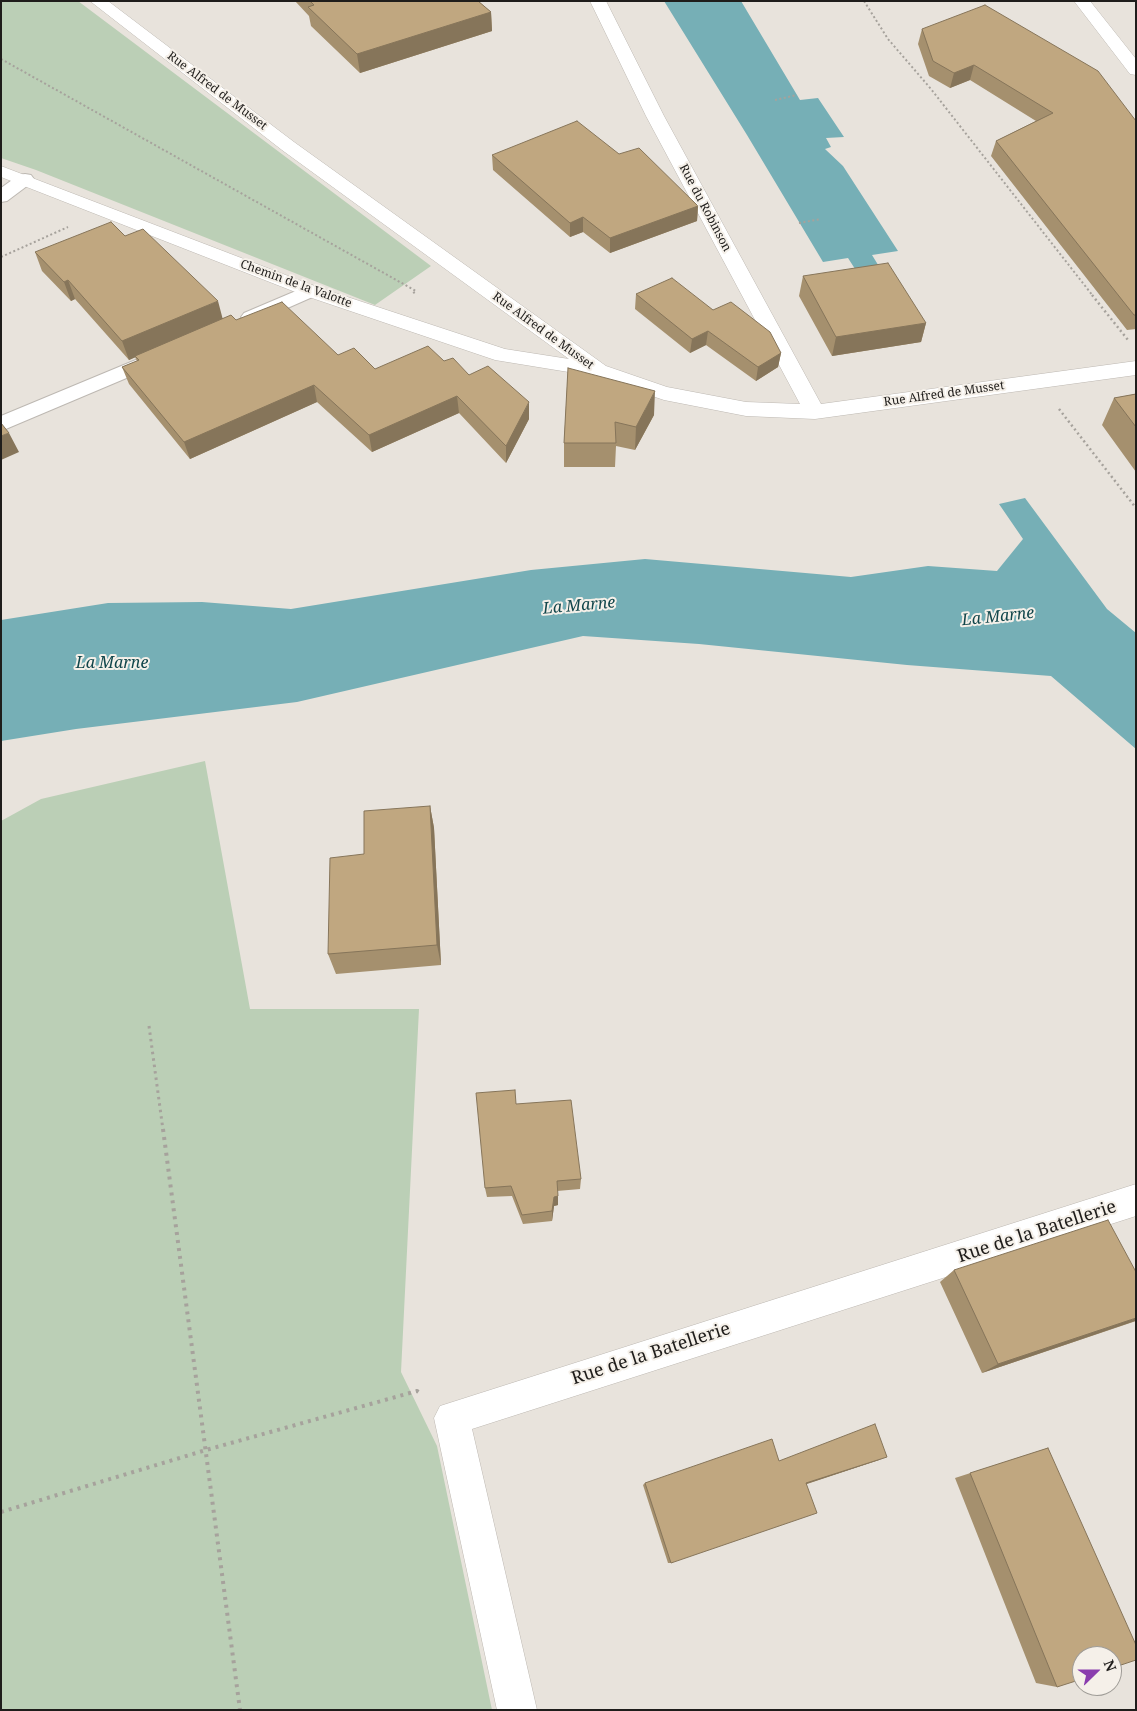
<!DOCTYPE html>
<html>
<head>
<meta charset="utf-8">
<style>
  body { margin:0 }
  #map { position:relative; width:1137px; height:1711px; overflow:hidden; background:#e8e3dc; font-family:"Noto Serif",serif }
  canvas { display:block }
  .frame { position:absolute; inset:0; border:2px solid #1f1d1b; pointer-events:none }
  .north { position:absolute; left:1072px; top:1646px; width:50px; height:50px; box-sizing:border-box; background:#f5f0e9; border:1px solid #9f9c97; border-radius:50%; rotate:68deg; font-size:14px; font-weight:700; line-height:20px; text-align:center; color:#1f1d1b }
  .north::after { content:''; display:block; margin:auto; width:18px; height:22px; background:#8a3dae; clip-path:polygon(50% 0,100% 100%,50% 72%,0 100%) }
</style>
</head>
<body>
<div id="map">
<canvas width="1137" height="1711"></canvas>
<div class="frame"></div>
<div class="north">N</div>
</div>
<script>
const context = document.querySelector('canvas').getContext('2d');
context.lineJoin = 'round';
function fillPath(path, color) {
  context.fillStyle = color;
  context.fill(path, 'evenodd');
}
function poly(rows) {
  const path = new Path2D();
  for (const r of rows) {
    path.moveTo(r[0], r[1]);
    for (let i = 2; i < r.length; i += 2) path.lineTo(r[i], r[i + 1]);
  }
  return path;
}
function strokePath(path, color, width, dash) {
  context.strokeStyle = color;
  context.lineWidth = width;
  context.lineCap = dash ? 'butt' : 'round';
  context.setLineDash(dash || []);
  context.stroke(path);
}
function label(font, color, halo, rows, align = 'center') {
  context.font = font + ' "Noto Serif",serif';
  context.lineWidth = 4;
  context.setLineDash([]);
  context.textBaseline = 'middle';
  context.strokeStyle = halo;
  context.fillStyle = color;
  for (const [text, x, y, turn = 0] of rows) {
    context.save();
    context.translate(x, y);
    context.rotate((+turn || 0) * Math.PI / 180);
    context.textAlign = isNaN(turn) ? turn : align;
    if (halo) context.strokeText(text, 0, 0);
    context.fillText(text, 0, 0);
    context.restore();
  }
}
fillPath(poly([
  [1,1,78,1,431,266,375,305,36,170,1,158],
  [205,761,250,1009,419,1009,401,1372,437,1446,492,1710,1,1710,1,821,41,799]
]), '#bbcfb6');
fillPath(poly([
  [664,1,741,1,800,100,818,98,844,137,826,138,831,147,825,149,843,166,898,251,872,255,880,268,857,272,848,258,823,262,747,135],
  [1025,498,1107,609,1136,633,1136,749,1051,676,907,665,699,644,583,636,297,702,76,729,1,741,1,620,108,603,202,602,291,609,531,570,645,559,851,577,928,566,997,571,1023,539,999,504]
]), '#76afb6');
const service = poly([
  [25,174,31,175,34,179,31,183,7,201,1,202,1,188,19,175,25,174],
  [310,285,317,287,319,291,317,295,258,321,251,323,244,321,241,317,244,313,310,285],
  [155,352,162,353,165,358,162,363,1,431,1,416,155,352]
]);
const minor = poly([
  [90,1,108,1,294,142,606,366,667,387,746,402,800,404,646,116,590,1,606,1,664,116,821,404,1136,361,1136,375,815,419,746,416,664,400,593,376,495,360,303,295,1,177,1,166,317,287,505,349,569,359,282,150,90,1],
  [1136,1184,1136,1216,472,1429,537,1710,497,1710,434,1418,440,1406,1136,1184]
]);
const secondary = poly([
  [1074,1,1090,1,1136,59,1136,75,1130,74,1074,1]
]);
strokePath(service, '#bdb8b2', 2);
strokePath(minor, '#bdb8b2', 1);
strokePath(secondary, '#bdb8b2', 1);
strokePath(poly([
  [864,1,888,39,931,89,1093,296],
  [1,59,416,291,412,294],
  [775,100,797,95],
  [799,223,821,219],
  [1,257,68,227]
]), '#a6a29c', 2, [2, 2.5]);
strokePath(poly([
  [1092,295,1128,340],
  [1059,409,1136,508]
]), '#a6a29c', 2.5, [2, 3]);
strokePath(poly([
  [149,1026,163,1130]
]), '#a6a29c', 3, [2.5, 4]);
strokePath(poly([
  [163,1129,240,1710],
  [1,1512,206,1450,417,1391,422,1394]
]), '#a6a29c', 4, [3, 5]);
fillPath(service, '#fff');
fillPath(minor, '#fff');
fillPath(secondary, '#fff');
fillPath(poly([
  [295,1,478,1,491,12,492,31,360,73,311,26,309,16],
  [922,29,1136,121,1136,329,1127,330,991,156,996,141,1036,121,970,80,950,88,929,76,918,44],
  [619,154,698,206,697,221,610,253,583,232,570,237,493,170,492,155],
  [125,236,222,318,236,320,338,355,375,369,444,361,469,375,529,419,506,463,459,413,372,452,317,402,190,459,129,384,122,367,137,361,135,357,129,360,75,299,71,301,42,271,35,252],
  [803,276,926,323,921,342,832,356,799,296],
  [636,294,713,310,781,353,778,367,756,381,706,345,690,353,635,309],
  [568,368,654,415,635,450,616,446,615,467,564,467,564,443],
  [1136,394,1136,472,1102,425,1114,398],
  [430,806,434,828,441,965,336,974,328,954,364,854],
  [516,1104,581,1179,580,1189,557,1191,558,1205,554,1206,552,1221,523,1224,512,1196,487,1197,485,1188],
  [954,1270,1136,1321,982,1373,940,1282],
  [1048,1448,1057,1687,1036,1683,955,1478],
  [879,1460,807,1484,671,1563,668,1563,643,1485,645,1483,779,1461]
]), '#a5906e');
fillPath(poly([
  [491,12,492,31,360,73,357,54],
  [974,65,970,80,950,88,954,73],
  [698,206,697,221,610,253,610,238],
  [583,217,583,232,570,237,570,223],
  [68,280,75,299,71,301,64,282],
  [218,301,223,320,129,360,122,341],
  [926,323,921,342,832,356,836,337],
  [708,331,706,345,690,353,692,339],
  [781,353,778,367,756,381,758,367],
  [314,385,317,402,190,459,184,442],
  [655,391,654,415,635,450,636,427],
  [457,396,459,413,372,452,369,435],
  [529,402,529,419,506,463,506,446],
  [9,433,19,452,1,460,1,436],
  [430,806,434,828,441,965,437,945],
  [558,1196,558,1205,554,1206,552,1221,552,1211,554,1197],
  [1136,1318,1135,1321,982,1373,998,1364],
  [887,1457,879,1460,800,1486,806,1483]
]), '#86755a');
const building = poly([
  [310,1,478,1,491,12,357,54,308,7,314,5,310,1],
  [985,5,1098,71,1136,121,1136,315,1134,315,996,141,1053,113,974,65,954,73,933,61,922,29,985,5],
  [577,121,619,154,639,148,698,206,610,238,583,217,570,223,492,155,577,121],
  [111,222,125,236,143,229,218,301,122,341,68,280,64,282,35,252,111,222],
  [888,263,926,323,836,337,803,276,888,263],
  [672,278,713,310,731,302,770,332,781,353,758,367,708,331,692,339,636,294,672,278],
  [282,302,338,355,354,348,375,369,428,346,444,361,453,358,469,375,488,366,529,402,506,446,457,396,369,435,314,385,184,442,122,367,139,360,135,356,231,315,236,320,282,302],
  [568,368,655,391,636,427,615,422,616,443,564,443,568,368],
  [1136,394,1136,427,1114,398,1136,394],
  [1,423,9,433,1,436,1,423],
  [430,806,437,945,328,954,330,858,364,854,364,811,430,806],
  [515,1090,516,1104,571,1100,581,1179,557,1181,558,1196,554,1197,552,1211,522,1215,511,1186,485,1188,476,1093,515,1090],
  [1108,1220,1136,1272,1136,1318,998,1364,954,1270,1108,1220],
  [875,1424,887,1457,806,1483,817,1513,671,1563,645,1483,772,1439,779,1461,875,1424],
  [1048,1448,1136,1645,1136,1660,1112,1668,1112,1656,1082,1656,1082,1679,1057,1687,970,1473,1048,1448]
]);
fillPath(building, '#c0a780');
strokePath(building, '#86755a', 1);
label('12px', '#1f1d1b', '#f5f0e9', [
  ["Rue Alfred de Musset",217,91,37],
  ["Rue du Robinson",705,208,62],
  ["Chemin de la Valotte",296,284,20],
  ["Rue Alfred de Musset",543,331,36],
  ["Rue Alfred de Musset",944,394,-8]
]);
label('italic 16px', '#11464b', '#f5f0e9', [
  ["La Marne",579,606,-5],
  ["La Marne",998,617,-6],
  ["La Marne",112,663]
]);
label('18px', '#1f1d1b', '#f5f0e9', [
  ["Rue de la Batellerie",1037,1232,-18],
  ["Rue de la Batellerie",651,1354,-18]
]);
</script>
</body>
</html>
